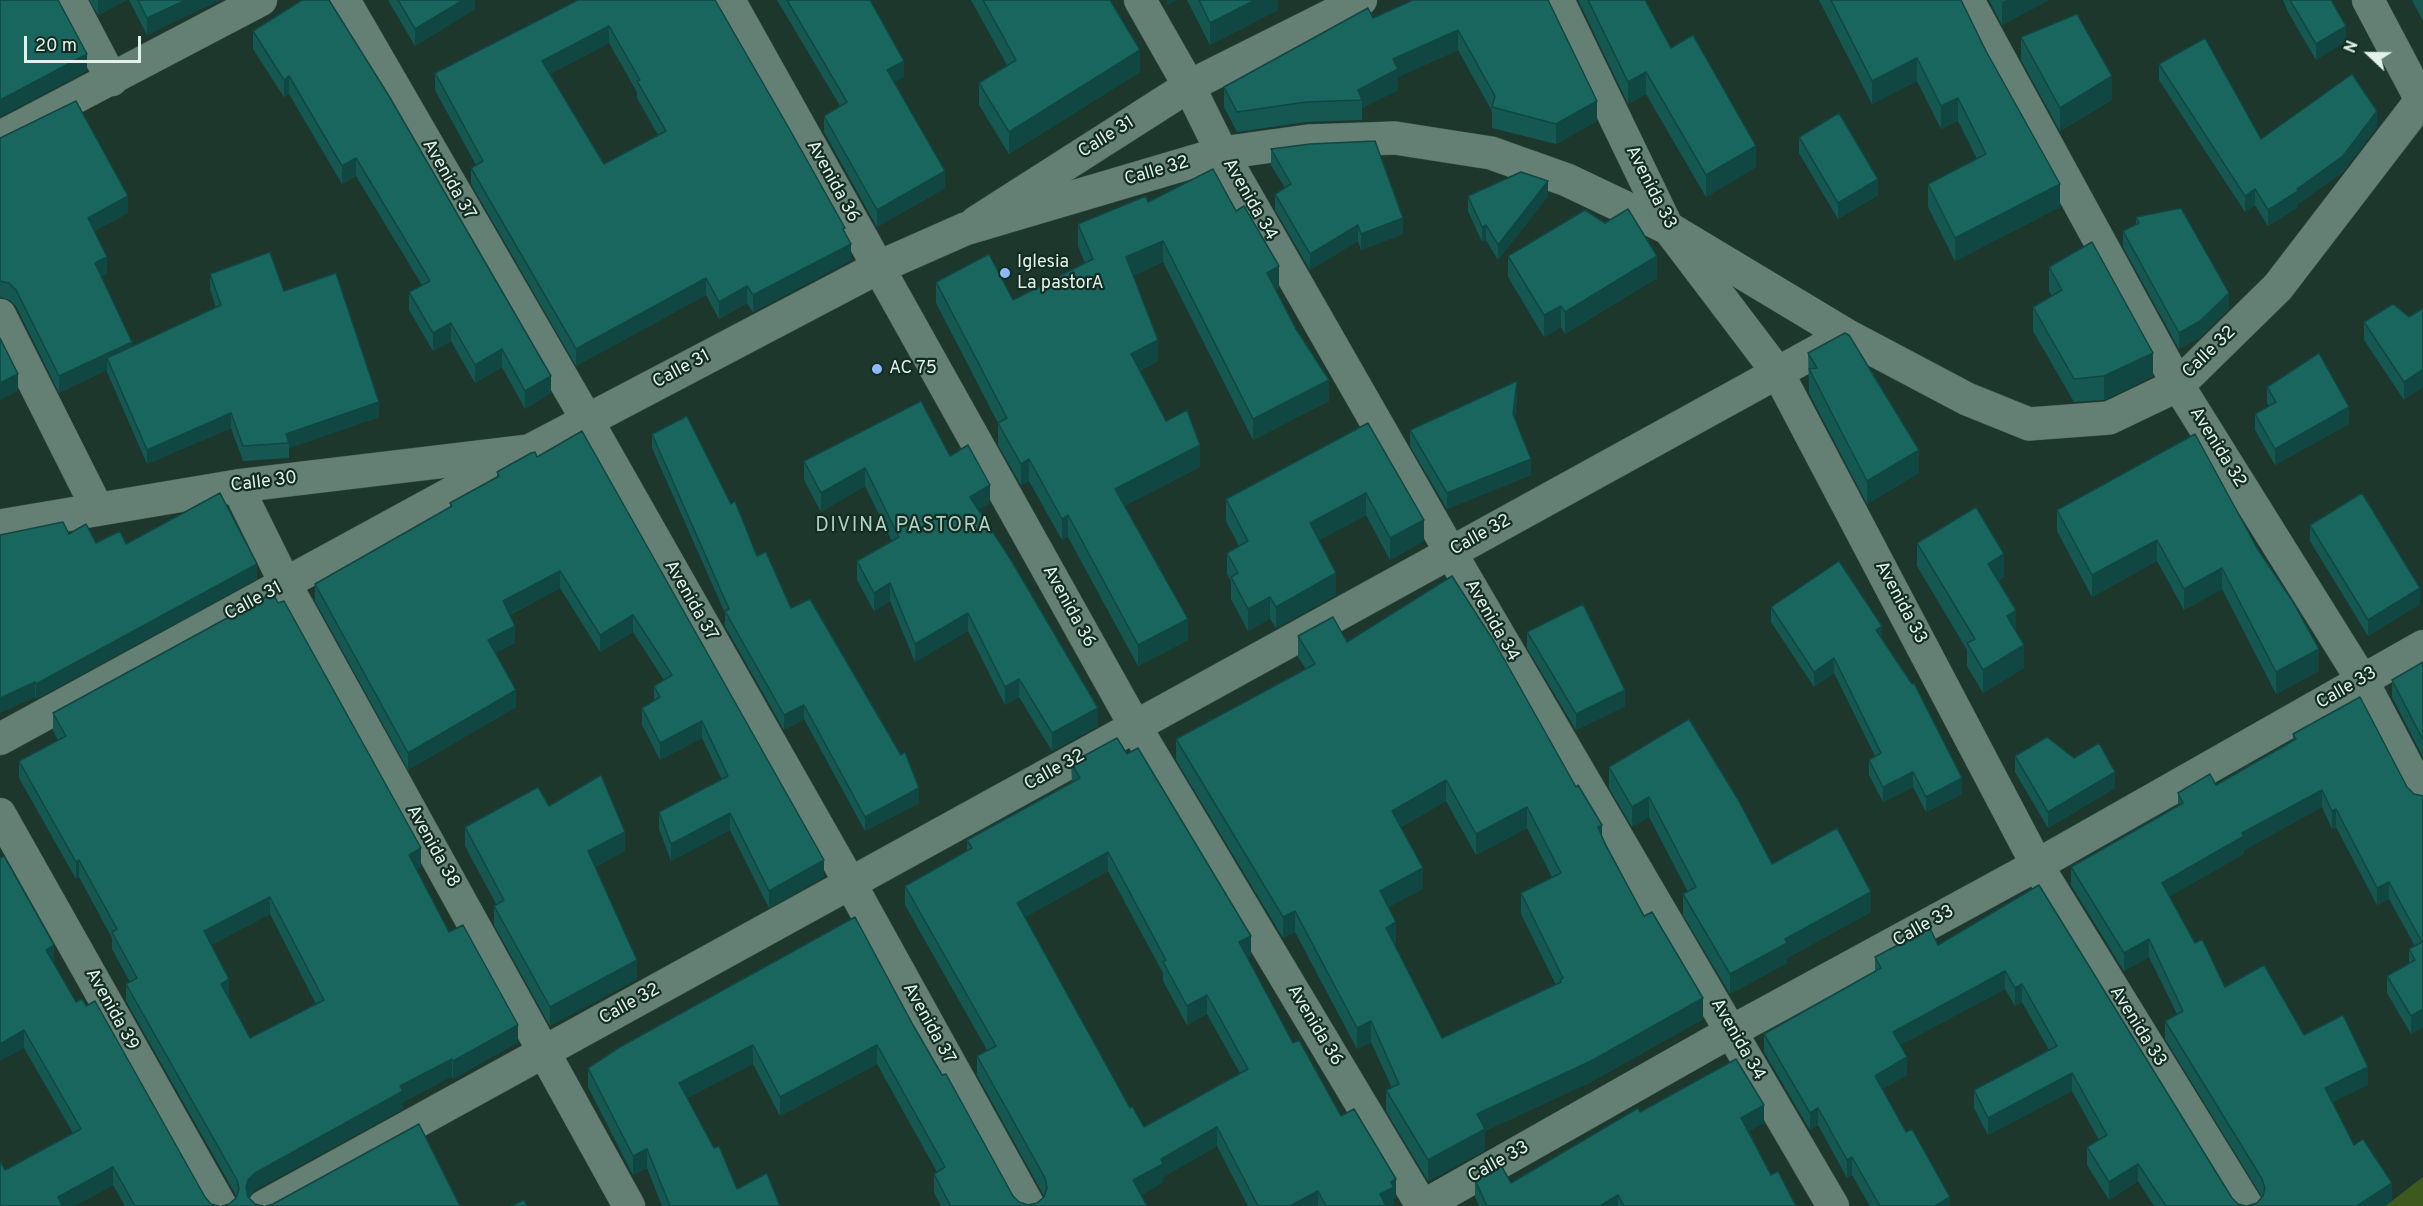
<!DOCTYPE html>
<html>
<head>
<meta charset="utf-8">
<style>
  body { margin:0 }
  #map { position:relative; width:2423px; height:1206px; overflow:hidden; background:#1d372d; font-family:Overpass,sans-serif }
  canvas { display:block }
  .north { position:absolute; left:2339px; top:24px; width:60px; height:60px; -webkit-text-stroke:4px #132d23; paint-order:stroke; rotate:292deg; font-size:16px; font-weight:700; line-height:24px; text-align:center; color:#e2f1ea }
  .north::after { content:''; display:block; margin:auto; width:21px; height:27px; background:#e2f1ea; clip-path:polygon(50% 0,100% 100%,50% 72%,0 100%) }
  .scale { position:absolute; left:24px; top:36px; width:117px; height:27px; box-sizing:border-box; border:3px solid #e2f1ea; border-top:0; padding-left:8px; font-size:18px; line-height:21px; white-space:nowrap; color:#e2f1ea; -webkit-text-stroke:4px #132d23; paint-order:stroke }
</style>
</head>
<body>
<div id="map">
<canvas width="2423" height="1206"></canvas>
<div class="north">N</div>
<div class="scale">20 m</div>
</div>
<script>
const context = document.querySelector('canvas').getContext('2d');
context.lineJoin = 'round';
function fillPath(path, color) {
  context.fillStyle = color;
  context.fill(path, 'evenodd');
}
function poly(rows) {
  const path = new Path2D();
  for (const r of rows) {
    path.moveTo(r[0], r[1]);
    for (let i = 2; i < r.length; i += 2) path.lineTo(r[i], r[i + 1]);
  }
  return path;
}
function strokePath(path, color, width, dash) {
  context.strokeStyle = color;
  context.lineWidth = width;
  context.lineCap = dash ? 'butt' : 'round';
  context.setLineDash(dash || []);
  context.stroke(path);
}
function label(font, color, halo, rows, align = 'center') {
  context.font = font + ' Overpass,sans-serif';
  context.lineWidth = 4.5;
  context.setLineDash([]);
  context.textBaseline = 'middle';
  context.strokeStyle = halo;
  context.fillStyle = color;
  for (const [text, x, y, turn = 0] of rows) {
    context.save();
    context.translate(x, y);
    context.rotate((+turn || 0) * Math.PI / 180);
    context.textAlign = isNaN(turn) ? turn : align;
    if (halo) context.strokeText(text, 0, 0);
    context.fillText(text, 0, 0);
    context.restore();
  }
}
fillPath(poly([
  [2423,1177,2423,1206,2385,1206,2392,1201]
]), '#3e591e');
const street = poly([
  [70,0,112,80],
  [344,0,587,420,850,883,1029,1206],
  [729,0,1135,726,1422,1206],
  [1140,0,1189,86,1222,153,1451,553,1833,1206],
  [1558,0,1668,228,1778,373,2037,865,2247,1206],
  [1968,0,2178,385,2362,680,2423,796],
  [2368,0,2423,104],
  [0,137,261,0],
  [976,222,1189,86,1361,0],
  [0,315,97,508],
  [237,486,286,585,629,1206],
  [0,739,526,452],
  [0,814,221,1206],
  [264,1206,1846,335],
  [1423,1206,1732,1031,2037,865,2423,646]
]);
const secondary = poly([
  [0,526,237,486,529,451,879,267,965,229,1222,153,1308,141,1395,138,1491,153,1567,180,1668,228,1846,335,1967,399,2029,424,2109,418,2178,385,2278,287,2423,98]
]);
strokePath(street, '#3e554c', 33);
strokePath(secondary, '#3e554c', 34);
strokePath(street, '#648074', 32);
strokePath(secondary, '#648074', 33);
fillPath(poly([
  [89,0,127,0,98,15],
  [129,0,220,0,147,35],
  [388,0,475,0,475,9,415,46],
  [578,0,845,233,851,260,753,312,747,303,719,319,706,295,576,366,471,184,471,168,476,165,435,90,435,73],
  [609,43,637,92,637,98,658,135,604,164,550,74],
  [777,0,870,0,904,77,894,82,945,188,877,227,824,132,824,116,840,106],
  [971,0,1110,0,1140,72,1009,154,979,105,979,83,1007,65],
  [1187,0,1278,0,1278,10,1210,45],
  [1413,0,1597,121,1556,144,1492,128,1492,111,1458,50,1398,77,1398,90,1362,108,1362,120,1306,122,1237,132,1224,107,1224,87],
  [1578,0,1645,0,1671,48,1756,167,1706,197,1646,94,1628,104],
  [1819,0,1961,0,2060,207,1955,261,1928,207,1928,184,1977,159,1958,121,1941,129,1917,81,1872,104],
  [1989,0,2049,0,2002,25],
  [2283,0,2331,0,2346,41,2316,60,2288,12],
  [2412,0,2423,0,2423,21],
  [253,31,551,393,525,409,502,367,475,383,451,341,433,351,409,310,409,292,422,285,356,176,342,184,289,94,284,97,253,49],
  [2021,37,2112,100,2060,131,2021,60],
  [2159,64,2261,139,2377,127,2343,172,2298,204,2298,207,2268,226,2255,205,2245,212,2159,80],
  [1799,137,1878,195,1838,219,1799,153],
  [0,138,128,213,94,231,107,273,101,277,132,346,216,308,210,289,210,274,284,291,379,417,289,448,289,458,243,461,231,428,147,464,107,372,107,370,59,393,16,306,9,300,0,297],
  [1271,149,1403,234,1361,250,1358,241,1310,270,1275,210,1275,194,1285,188,1271,165],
  [1468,196,1548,196,1498,260,1486,240,1482,242,1468,211],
  [1148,202,1279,288,1276,290,1329,401,1253,440,1163,262,1133,276,1158,361,1140,371,1166,421,1200,467,1124,506,1188,640,1138,666,1068,537,1062,540,1029,481,1021,485,998,445,998,423,936,303,936,282,1013,300,1085,263,1078,246,1078,224],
  [2136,217,2229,309,2200,337,2179,349,2123,247,2123,231,2136,224],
  [1508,256,1657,278,1565,334,1561,327,1544,337,1508,277],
  [2049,267,2153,376,2104,400,2074,402,2033,331,2033,307,2052,296,2049,291],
  [2409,317,2404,400,2364,340,2364,322],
  [1808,353,1919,473,1867,504,1809,393],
  [2267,387,2349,424,2275,465,2255,430,2255,414,2269,406,2267,403],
  [1517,397,1515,418,1531,475,1447,509,1410,446,1410,430],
  [1368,423,1424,541,1390,560,1366,515,1319,540,1336,595,1276,628,1270,619,1248,631,1231,599,1231,581,1227,574,1227,553,1239,546,1226,521,1226,499],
  [652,434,757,556,919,803,865,831,804,719,784,730,725,626,725,613,652,448],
  [2195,434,2319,671,2276,694,2222,589,2184,610,2157,561,2092,597,2057,531,2057,510],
  [950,456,990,503,978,510,1098,726,1052,751,1019,697,1005,705,968,631,915,662,890,601,874,611,857,580,857,561,892,541,865,486,821,512,804,480,804,461],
  [537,457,824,877,769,908,730,830,671,861,659,829,659,812,722,780,702,738,660,760,642,725,642,708,654,701,654,686,664,680,633,632,600,652,560,588,510,615,515,643,495,653,516,707,408,770,315,601,315,584,450,508,450,503,497,477,497,472],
  [2310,525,2420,604,2368,636,2310,541],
  [69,534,96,543,126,544,257,579,36,699,35,697,0,713,0,535],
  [1917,543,2004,577,1998,581,2016,632,2024,668,1983,693,1967,666,1967,650,1917,566],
  [1771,607,1882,639,1962,794,1926,812,1913,787,1883,802,1869,775,1869,760,1875,756,1834,673,1814,687,1771,622],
  [1527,632,1625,706,1576,730,1527,648],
  [1298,636,1347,642,1602,836,1644,916,1703,1019,1591,1082,1485,1131,1485,1150,1428,1181,1386,1111,1386,1090,1392,1088,1371,1042,1357,1049,1295,932,1283,938,1176,760,1176,739,1306,669,1298,657],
  [1446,801,1476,855,1527,828,1552,877,1521,893,1521,914,1556,985,1442,1038,1394,944,1396,943,1388,907,1423,889,1401,827],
  [2423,662,2423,757,2392,697,2392,680],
  [53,713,421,866,416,869,449,932,518,1042,453,1079,452,1076,403,1102,403,1109,255,1190,249,1197,229,1204,237,1197,126,1001,126,984,130,982,112,949,112,938,79,877,76,879,19,778,19,761,58,740,53,731],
  [270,914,316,1004,250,1038,229,997,211,945],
  [2293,734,2407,787,2414,794,2422,796,2423,1027,2411,1034,2387,993,2387,976,2409,963,2409,949,2415,946,2389,899,2377,905,2336,827,2332,829,2322,807,2244,850,2244,854,2169,896,2195,943,2225,987,2304,1035,2368,1085,2332,1102,2354,1145,2392,1201,2385,1206,2247,1206,2257,1203,2262,1197,2165,1039,2165,1021,2177,1014,2149,957,2124,971,2071,885,2071,867,2178,806,2178,793,2216,785,2293,741],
  [2015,756,2074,758,2115,788,2048,828,2015,772],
  [1071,763,1251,955,1247,957,1293,1043,1396,1198,1394,1199,1394,1206,1248,1206,1217,1146,1163,1177,1163,1182,1141,1195,1147,1206,941,1206,934,1193,934,1174,937,1172,877,1064,780,1116,753,1064,687,1098,714,1148,737,1189,780,1206,662,1206,647,1168,633,1175,588,1087,588,1068,620,1047,913,1025,1013,1196,1019,1202,1028,1205,1037,1203,1044,1196,977,1075,977,1056,987,1050,905,905,905,886,967,851,967,840,1072,783],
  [1108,871,1163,973,1163,981,1187,1025,1207,1014,1240,1073,1144,1127,1130,1108,1025,917],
  [1609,767,1772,864,1871,912,1787,958,1787,963,1730,994,1683,915,1683,894,1688,892,1649,817,1632,827,1609,788],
  [549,806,625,851,595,867,637,979,550,1026,494,925,494,906,496,904,465,846,465,827],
  [0,858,53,963,76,1002,205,1197,211,1204,219,1206,125,1206,113,1185,74,1206,0,1206,5,1170,73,1133,24,1048],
  [2039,885,2232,1198,2238,1204,2246,1206,2154,1206,2138,1181,2109,1200,2087,1165,2087,1147,2099,1140,2072,1091,1988,1135,1974,1108,1974,1090,2049,1050,2022,1002,2015,1006,2005,989,1900,1045,1907,1075,1882,1089,1950,1206,1870,1206,1852,1175,1847,1178,1818,1125,1810,1130,1764,1052,1764,1034,1875,971,1875,957,1938,945],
  [1640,1112,1764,1123,1749,1131,1771,1175,1796,1206,1479,1206,1475,1197,1475,1180,1511,1183]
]), '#155851');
fillPath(poly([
  [98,0,127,0,98,15],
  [186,0,220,0,147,35,147,18],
  [463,0,475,0,475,9,415,46,415,29],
  [1167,0,1178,0,1167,5],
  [1255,0,1278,0,1278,10,1210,45,1210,23],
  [2007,0,2049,0,2002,25,2002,2],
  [609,26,609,43,542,78,542,61],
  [2346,26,2346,41,2316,60,2316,44],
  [1458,30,1458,50,1398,77,1398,90,1362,108,1362,100,1358,90,1393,59],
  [1140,50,1140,72,1009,154,1009,132],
  [87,54,87,71,0,117,0,100],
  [1917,58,1917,81,1872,104,1872,81],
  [904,61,904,77,887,86,887,70],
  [1646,72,1646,94,1628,104,1628,82],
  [289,76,289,94,284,97,284,80],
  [2112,76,2112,100,2060,131,2060,108],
  [1958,98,1958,121,1941,129,1941,106],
  [1597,101,1597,121,1556,144,1556,124],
  [2377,111,2377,127,2343,172,2298,204,2298,207,2268,226,2268,210,2297,189],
  [1756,146,1756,167,1706,197,1706,175],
  [356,158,356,176,342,184,342,166],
  [945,171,945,188,877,227,877,210],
  [1878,179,1878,195,1838,219,1838,203],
  [1548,181,1548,196,1498,260,1498,245],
  [2060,184,2060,207,1955,261,1955,238],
  [2255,189,2255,205,2245,212,2245,196],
  [128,196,128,213,88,234,88,218],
  [1403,218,1403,234,1361,250,1361,234],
  [1358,225,1358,241,1310,270,1310,254],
  [1486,225,1486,240,1482,242,1482,227],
  [1163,241,1163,262,1126,279,1126,257],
  [851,244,851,260,753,312,753,295],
  [1657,256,1657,278,1565,334,1565,312],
  [107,257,107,273,95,280,95,263],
  [1279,266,1279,288,1267,295,1267,273],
  [706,278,706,295,576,366,576,349],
  [747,286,747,303,719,319,719,302],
  [2229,293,2229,309,2200,337,2179,349,2179,333],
  [1561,306,1561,327,1544,337,1544,315],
  [451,323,451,341,433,351,433,333],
  [1158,340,1158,361,1131,375,1131,354],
  [132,342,132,359,107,358,107,370,59,393,59,376],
  [502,349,502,367,475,383,475,365],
  [2153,353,2153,376,2104,400,2104,376],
  [2423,369,2423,387,2404,400,2404,382],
  [18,374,18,391,0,400,0,383],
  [551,376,551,393,525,409,525,391],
  [1329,380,1329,401,1253,440,1253,419],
  [1517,381,1517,397,1513,430,1513,414],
  [379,402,379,417,289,448,289,443,286,434],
  [2349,407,2349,424,2275,465,2275,449],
  [231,413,231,428,147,464,147,450],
  [1200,445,1200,467,1115,511,1115,489],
  [1919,450,1919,473,1867,504,1867,481],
  [1029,459,1029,481,1021,485,1021,464],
  [1531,459,1531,475,1447,509,1447,493],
  [865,468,865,486,821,512,821,493],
  [990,485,990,503,970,515,970,497],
  [1366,493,1366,515,1310,545,1310,523],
  [1068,515,1068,537,1062,540,1062,519],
  [1424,520,1424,541,1390,560,1390,538],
  [2157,540,2157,561,2092,597,2092,575],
  [2004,554,2004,577,1988,587,1988,564],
  [257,564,257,579,36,699,36,684],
  [2222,568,2222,589,2184,610,2184,589],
  [560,571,560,588,503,618,503,601],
  [1336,573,1336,595,1276,628,1276,607],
  [890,583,890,601,874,611,874,593],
  [2420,588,2420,604,2368,636,2368,620],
  [1270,597,1270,619,1248,631,1248,609],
  [2016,610,2016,633,2007,616],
  [968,613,968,631,915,662,915,644],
  [633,615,633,632,600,652,600,635],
  [1188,619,1188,640,1138,666,1138,645],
  [515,626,515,643,488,657,488,640],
  [1882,626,1882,641,1876,630],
  [2024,645,2024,668,1983,693,1983,670],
  [2319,649,2319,671,2276,694,2276,672],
  [1834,658,1834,673,1814,687,1814,672],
  [1019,679,1019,697,1005,705,1005,687],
  [35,682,35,697,0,713,0,698],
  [516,690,516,707,408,770,408,753],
  [1625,690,1625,706,1576,730,1576,714],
  [804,705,804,719,784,730,784,715],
  [1098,708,1098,726,1052,751,1052,733],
  [702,721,702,738,660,760,660,743],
  [1913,772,1913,787,1883,802,1883,787],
  [2115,772,2115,788,2048,828,2048,812],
  [1962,778,1962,794,1926,812,1926,797],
  [1446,780,1446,801,1392,832,1392,811],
  [919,788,919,803,865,831,865,817],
  [2322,790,2322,807,2244,850,2244,854,2162,901,2162,883,2242,833],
  [1649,797,1649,817,1632,827,1632,807],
  [1527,807,1527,828,1476,855,1476,834],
  [2336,809,2336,827,2332,829,2332,811],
  [730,813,730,830,671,861,671,844],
  [1602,825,1602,846,1598,827],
  [625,832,625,851,588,871,588,851],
  [421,848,421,866,409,872,409,855],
  [1108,852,1108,871,1017,922,1017,903],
  [79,860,79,877,76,879,76,862],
  [824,860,824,877,769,908,769,891],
  [1423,868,1423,889,1380,912,1380,891],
  [2389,882,2389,899,2377,905,2377,888],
  [1871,892,1871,912,1787,958,1787,963,1730,994,1730,974,1785,939],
  [270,897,270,914,204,949,204,931],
  [1295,911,1295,932,1283,938,1283,917],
  [1396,922,1396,943,1386,949,1386,928],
  [1251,936,1251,955,1239,961,1239,942],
  [2149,939,2149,957,2124,971,2124,953],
  [54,945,54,963,46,967,46,950],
  [637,960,637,979,550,1026,550,1007],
  [2005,971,2005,989,1893,1049,1893,1032],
  [229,979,229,997,221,1001,221,984],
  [2022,984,2022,1002,2015,1006,2015,988],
  [1207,995,1207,1014,1187,1025,1187,1006],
  [1703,998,1703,1019,1591,1082,1485,1131,1485,1150,1428,1181,1428,1160,1477,1114],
  [2423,1009,2423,1027,2411,1034,2411,1016],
  [1371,1021,1371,1042,1357,1049,1357,1028],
  [518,1025,518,1042,453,1079,453,1061],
  [24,1030,24,1048,0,1061,0,1044],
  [753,1045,753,1064,679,1102,679,1083],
  [877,1045,877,1064,780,1116,780,1097],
  [1907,1057,1907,1075,1875,1093,1875,1076],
  [452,1059,452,1076,403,1102,403,1109,255,1190,248,1197,246,1187,248,1180,255,1173,400,1086],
  [2368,1067,2368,1085,2325,1106,2325,1088],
  [2072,1073,2072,1091,1988,1135,1988,1118],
  [1764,1105,1764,1123,1741,1135,1741,1118],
  [1818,1108,1818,1125,1810,1130,1810,1113],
  [1217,1127,1217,1146,1163,1177,1163,1182,1133,1199,1133,1180,1161,1159],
  [647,1149,647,1168,633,1175,633,1156],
  [1852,1157,1852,1175,1847,1178,1847,1160],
  [2138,1164,2138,1181,2109,1200,2109,1182],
  [113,1167,113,1185,74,1206,58,1206,58,1197],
  [1396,1179,1396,1198,1394,1199,1394,1206,1380,1206,1380,1194,1391,1182],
  [2392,1183,2392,1201,2385,1206,2357,1206],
  [1318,1191,1318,1206,1290,1206],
  [1618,1195,1618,1206,1600,1206],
  [1950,1197,1950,1206,1935,1206]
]), '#114742');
const building = poly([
  [0,0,58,0,87,54,0,100,0,0],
  [138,0,186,0,147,18,138,0],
  [302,0,329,0,389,96,551,376,525,391,502,349,475,365,451,323,433,333,409,292,430,281,356,158,342,166,289,76,284,80,253,31,302,0],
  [398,0,463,0,415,29,398,0],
  [578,0,715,0,790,130,845,228,843,229,851,244,753,295,747,286,719,302,706,278,576,349,471,168,483,161,435,73,578,0],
  [609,26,640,80,637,81,666,131,604,164,542,61,609,26],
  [787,0,870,0,904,61,887,70,945,171,877,210,824,116,847,102,787,0],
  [983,0,1110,0,1140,50,1009,132,979,83,1016,60,983,0],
  [1199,0,1255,0,1210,23,1199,0],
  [1413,0,1548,0,1597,101,1556,124,1492,107,1495,96,1458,30,1393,59,1398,69,1358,90,1362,100,1306,102,1237,112,1224,87,1368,8,1373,18,1413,0],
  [1588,0,1645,0,1671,48,1693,35,1756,146,1706,175,1646,72,1628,82,1588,0],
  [1831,0,1961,0,1986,51,2060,184,1955,238,1928,184,1986,154,1958,98,1941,106,1917,58,1872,81,1831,0],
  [2290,0,2331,0,2346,26,2316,44,2290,0],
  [2077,14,2112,76,2060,108,2021,37,2077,14],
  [2205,38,2261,139,2352,74,2377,111,2343,156,2297,189,2298,191,2268,210,2255,189,2245,196,2159,64,2205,38],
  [76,101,128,196,88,218,107,257,95,263,132,342,59,376,16,290,9,283,0,281,0,138,76,101],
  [1839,113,1878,179,1838,203,1799,137,1839,113],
  [1375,141,1403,218,1361,234,1358,225,1310,254,1275,194,1291,184,1271,149,1310,144,1375,141],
  [1213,169,1236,211,1244,206,1279,266,1267,273,1296,329,1329,380,1253,419,1163,241,1126,257,1158,340,1131,354,1166,421,1187,410,1200,445,1115,489,1188,619,1138,645,1068,515,1062,519,1029,459,1021,464,998,423,1007,418,936,282,989,254,1013,300,1093,259,1078,224,1146,196,1148,202,1213,169],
  [1521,172,1548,181,1498,245,1486,225,1482,227,1468,196,1521,172],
  [2181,208,2229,293,2200,321,2179,333,2123,231,2139,223,2136,217,2181,208],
  [1628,209,1657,256,1565,312,1561,306,1544,315,1508,256,1585,210,1605,223,1628,209],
  [2092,242,2153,353,2104,376,2074,379,2033,307,2062,290,2049,267,2092,242],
  [270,252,284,291,336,273,379,402,286,434,289,443,243,446,231,413,147,450,107,358,221,305,210,274,270,252],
  [2393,304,2409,317,2423,308,2423,369,2404,382,2364,322,2393,304],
  [1845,333,1849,335,1919,450,1867,481,1809,369,1817,368,1808,353,1845,333],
  [0,338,18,374,0,383,0,338],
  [2319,353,2349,407,2275,449,2255,414,2276,402,2267,387,2319,353],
  [1517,381,1513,414,1531,459,1447,493,1410,430,1517,381],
  [921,401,950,456,968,445,990,485,970,497,1011,560,1098,708,1052,733,1019,679,1005,687,968,613,915,644,890,583,874,593,857,561,899,537,865,468,821,493,804,461,921,401],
  [687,416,731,504,735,501,757,556,766,552,791,608,810,599,901,755,905,752,919,788,865,817,804,705,784,715,725,611,729,609,652,434,687,416],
  [1368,423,1424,520,1390,538,1366,493,1310,523,1336,573,1276,607,1270,597,1248,609,1231,577,1238,573,1227,553,1248,541,1226,499,1368,423],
  [582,431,824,860,769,891,730,813,671,844,659,812,728,776,702,721,660,743,642,708,660,697,654,686,672,675,633,615,600,635,560,571,503,601,515,626,488,640,516,690,408,753,315,584,452,506,450,503,499,476,497,472,531,453,535,452,537,457,582,431],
  [2195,434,2257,548,2293,602,2319,649,2276,672,2222,568,2184,589,2157,540,2092,575,2057,510,2195,434],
  [220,493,257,564,36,684,35,682,0,698,0,535,63,522,69,534,86,524,96,543,120,531,126,544,220,493],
  [2362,493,2420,588,2368,620,2310,525,2362,493],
  [1976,507,2004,554,1988,564,2016,610,2007,616,2024,645,1983,670,1967,643,1975,639,1917,543,1976,507],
  [1839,561,1882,626,1876,630,1912,684,1914,683,1962,778,1926,797,1913,772,1883,787,1869,760,1881,753,1834,658,1814,672,1771,607,1839,561],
  [1452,576,1495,643,1576,787,1578,785,1602,825,1598,827,1605,844,1644,916,1652,912,1703,998,1591,1061,1477,1114,1485,1129,1428,1160,1386,1090,1399,1084,1371,1021,1357,1028,1295,911,1283,917,1176,739,1315,664,1298,636,1333,617,1347,642,1452,576],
  [1446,780,1476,834,1527,807,1561,873,1521,893,1563,978,1560,980,1561,982,1442,1038,1386,928,1396,922,1380,891,1423,868,1392,811,1446,780],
  [273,593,278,603,284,601,421,848,409,855,449,932,463,925,518,1025,453,1061,452,1059,400,1086,403,1091,255,1173,248,1180,246,1187,248,1197,255,1204,263,1206,222,1206,229,1204,236,1198,239,1189,237,1180,126,984,137,978,112,932,117,929,79,860,76,862,19,761,66,736,53,713,273,593],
  [270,897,324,1000,250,1038,221,984,229,979,204,931,270,897],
  [1583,604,1625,690,1576,714,1527,632,1583,604],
  [2423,662,2423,740,2392,680,2423,662],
  [2360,697,2407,787,2414,794,2423,796,2423,1009,2411,1016,2387,976,2415,960,2409,949,2422,942,2389,882,2377,888,2336,809,2332,811,2322,790,2242,833,2244,836,2162,883,2195,943,2202,939,2225,987,2264,965,2304,1035,2343,1015,2368,1067,2325,1088,2354,1145,2363,1139,2392,1183,2357,1206,2247,1206,2257,1203,2263,1196,2265,1188,2262,1179,2165,1021,2183,1011,2149,939,2124,953,2071,867,2183,803,2178,793,2210,774,2216,785,2296,739,2293,734,2360,697],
  [1689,719,1739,801,1772,864,1837,828,1871,892,1785,939,1787,943,1730,974,1683,894,1696,887,1649,797,1632,807,1609,767,1689,719],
  [2047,737,2074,758,2099,743,2115,772,2048,812,2015,756,2047,737],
  [1117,738,1127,754,1138,748,1251,936,1239,942,1293,1043,1299,1040,1341,1116,1354,1109,1396,1179,1391,1182,1394,1187,1380,1194,1386,1206,1326,1206,1318,1191,1290,1206,1258,1206,1217,1127,1161,1159,1163,1164,1133,1180,1147,1206,949,1206,950,1205,934,1174,945,1167,877,1045,780,1097,753,1045,679,1083,714,1148,719,1146,737,1189,767,1173,780,1206,670,1206,647,1149,633,1156,588,1068,620,1047,855,917,913,1025,942,1075,946,1074,1013,1196,1019,1202,1028,1205,1037,1203,1044,1197,1047,1188,1045,1178,977,1056,996,1046,905,886,972,848,967,840,1080,778,1071,763,1117,738],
  [1108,852,1166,960,1163,962,1187,1006,1207,995,1248,1069,1144,1127,1132,1106,1130,1108,1017,903,1108,852],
  [601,775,625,832,588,851,637,960,550,1007,494,906,504,900,465,827,538,787,549,806,601,775],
  [4,856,54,945,46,950,76,1002,82,999,86,1006,95,1001,205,1197,211,1204,219,1206,135,1206,113,1167,58,1197,62,1206,0,1206,0,1161,5,1170,81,1129,24,1030,0,1044,0,858,4,856],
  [2039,885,2232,1198,2238,1204,2246,1206,2166,1206,2138,1164,2109,1182,2087,1147,2107,1135,2072,1073,1988,1118,1974,1090,2057,1046,2022,984,2015,988,2005,971,1893,1032,1907,1057,1875,1076,1906,1132,1912,1129,1950,1197,1935,1206,1880,1206,1852,1157,1847,1160,1818,1108,1810,1113,1764,1034,1881,968,1875,957,1930,928,1938,945,2039,885],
  [1736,1059,1764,1105,1741,1118,1771,1175,1778,1171,1796,1206,1624,1206,1618,1195,1600,1206,1487,1206,1475,1180,1501,1165,1511,1183,1638,1108,1640,1112,1736,1059],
  [419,1124,460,1206,266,1206,273,1204,419,1124],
  [524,1200,527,1206,511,1206,524,1200]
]);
fillPath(building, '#18665e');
strokePath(building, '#114742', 1.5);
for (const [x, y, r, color] of [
  [1005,273,6,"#8bb9fc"],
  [877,369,6,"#8bb9fc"]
]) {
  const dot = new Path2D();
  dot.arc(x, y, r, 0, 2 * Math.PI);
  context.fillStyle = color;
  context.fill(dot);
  strokePath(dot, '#132d23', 2);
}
label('18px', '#e2f1ea', '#132d23', [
  ["Calle 31",1107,138,-32],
  ["Calle 32",1157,172,-16],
  ["Avenida 37",448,180,60],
  ["Avenida 36",832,182,61],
  ["Avenida 33",1650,188,63],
  ["Avenida 34",1249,200,60],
  ["Calle 32",2210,353,-44],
  ["Calle 31",682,370,-28],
  ["Avenida 32",2217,448,58],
  ["Calle 30",264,483,-7],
  ["Calle 32",1481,536,-29],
  ["Avenida 37",690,601,60],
  ["Calle 31",254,602,-28],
  ["Avenida 33",1900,603,62],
  ["Avenida 36",1068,607,61],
  ["Avenida 34",1491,621,60],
  ["Calle 33",2347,689,-30],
  ["Calle 32",1055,771,-29],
  ["Avenida 38",432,847,61],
  ["Calle 33",1924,927,-29],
  ["Calle 32",630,1005,-29],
  ["Avenida 39",111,1010,61],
  ["Avenida 37",928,1024,61],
  ["Avenida 36",1314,1026,59],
  ["Avenida 33",2137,1027,58],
  ["Avenida 34",1737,1040,60],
  ["Calle 33",1499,1163,-29]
]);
label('18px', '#e2f1ea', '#132d23', [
  ["Iglesia",1017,263],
  ["La pastorA",1017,284],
  ["AC 75",889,369]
], 'left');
context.letterSpacing = '1.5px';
label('20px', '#b1cfc2', '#132d23', [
  ["DIVINA PASTORA",904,527]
]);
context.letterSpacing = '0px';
</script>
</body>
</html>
